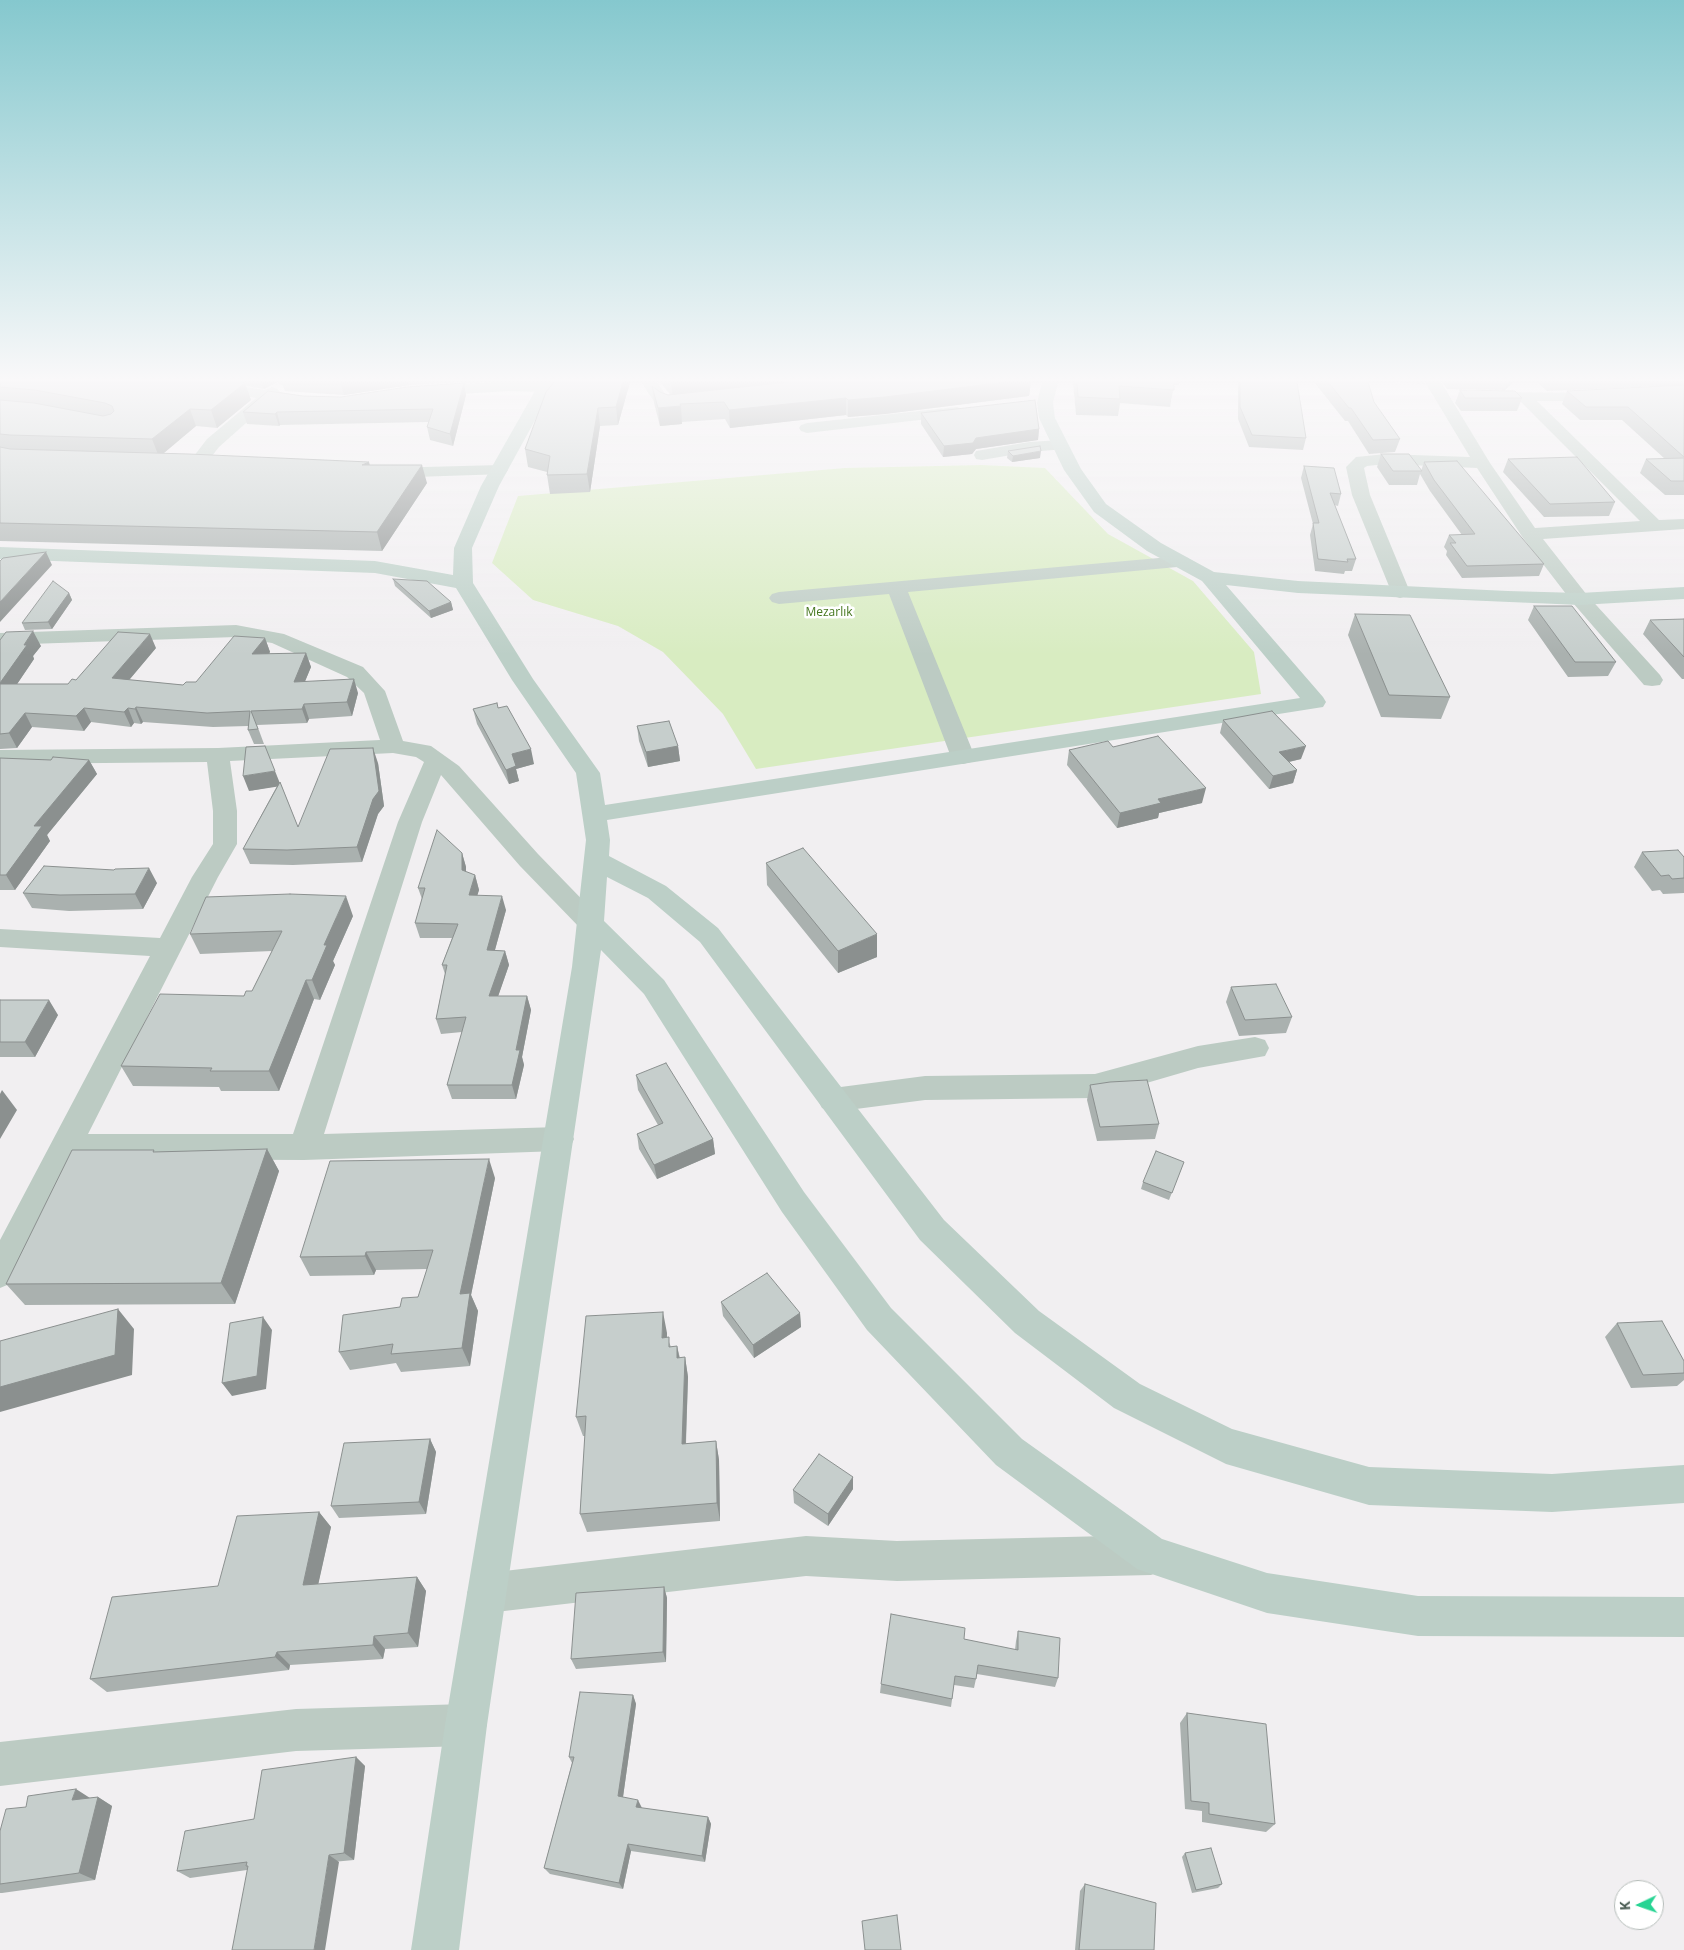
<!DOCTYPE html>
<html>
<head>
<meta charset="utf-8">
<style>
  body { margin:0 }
  #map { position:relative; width:1684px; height:1950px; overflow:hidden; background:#f1eff1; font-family:"Open Sans",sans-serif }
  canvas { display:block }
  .north { position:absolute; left:1614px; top:1880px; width:50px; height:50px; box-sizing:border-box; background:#fff; border:1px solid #b6bdba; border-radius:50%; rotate:267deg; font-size:14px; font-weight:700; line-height:20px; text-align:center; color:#495b52 }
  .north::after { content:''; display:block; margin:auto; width:18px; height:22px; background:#27d493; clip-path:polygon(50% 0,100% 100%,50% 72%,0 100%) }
</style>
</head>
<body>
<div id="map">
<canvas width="1684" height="1950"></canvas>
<div class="north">K</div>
</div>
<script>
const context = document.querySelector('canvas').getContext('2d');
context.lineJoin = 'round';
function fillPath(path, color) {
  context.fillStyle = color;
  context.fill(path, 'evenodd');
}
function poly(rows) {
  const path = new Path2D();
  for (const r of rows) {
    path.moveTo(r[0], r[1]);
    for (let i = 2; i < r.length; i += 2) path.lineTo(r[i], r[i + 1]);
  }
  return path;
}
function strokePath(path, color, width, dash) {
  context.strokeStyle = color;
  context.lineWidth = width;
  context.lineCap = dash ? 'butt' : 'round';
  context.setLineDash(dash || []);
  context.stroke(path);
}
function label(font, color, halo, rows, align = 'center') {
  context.font = font + ' "Open Sans",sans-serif';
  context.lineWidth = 5;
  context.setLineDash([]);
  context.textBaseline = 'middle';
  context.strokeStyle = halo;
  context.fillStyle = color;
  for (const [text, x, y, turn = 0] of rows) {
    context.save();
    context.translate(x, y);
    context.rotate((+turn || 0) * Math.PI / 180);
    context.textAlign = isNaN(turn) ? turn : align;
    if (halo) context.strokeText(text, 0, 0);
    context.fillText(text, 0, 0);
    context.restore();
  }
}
fillPath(poly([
  [982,465,1045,468,1108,534,1193,581,1254,652,1261,694,756,769,723,714,663,652,618,626,533,600,492,563,518,496,845,468]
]), '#d8ecc1');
fillPath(poly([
  [175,382,214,382,265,390,272,387,277,389,280,392,306,397,308,400,306,403,300,405,272,400,219,447,202,469,196,470,190,469,187,465,207,439,256,398,183,387,178,385,175,382],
  [495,382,546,382,551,384,554,387,551,390,546,392,508,391,427,396,422,394,419,391,422,388,427,386,495,382],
  [641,382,657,382,665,394,672,400,682,399,688,401,690,404,688,407,682,409,663,408,653,400,641,382],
  [1425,382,1441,382,1490,463,1535,528,1640,521,1520,401,1483,402,1477,400,1475,397,1477,394,1483,392,1609,393,1611,396,1609,399,1603,401,1537,401,1659,520,1684,519,1684,529,1543,539,1587,595,1660,675,1663,680,1660,685,1652,686,1644,685,1573,603,1523,538,1477,468,1386,464,1367,466,1364,468,1370,495,1410,592,1407,596,1400,598,1393,596,1352,495,1346,467,1356,457,1386,454,1470,457,1425,382],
  [957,407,963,409,965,412,963,415,807,433,801,431,799,428,801,425,807,423,957,407],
  [1060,440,1066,441,1068,445,1066,449,1029,452,982,460,976,459,974,455,976,451,982,450,1029,442,1060,440],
  [499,465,505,466,508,470,505,474,386,478,380,477,377,473,380,469,386,468,499,465],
  [1181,556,1188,558,1191,562,1188,566,908,592,975,757,971,762,963,764,955,762,951,757,889,594,779,604,772,602,769,598,772,594,779,592,1181,556],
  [236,625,284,634,363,667,385,691,403,741,431,746,459,766,538,854,600,918,604,924,600,930,591,933,582,930,520,866,441,775,422,822,324,1134,559,1127,570,1130,574,1139,570,1148,559,1151,304,1160,75,1159,12,1283,0,1288,0,1240,150,956,0,947,0,929,160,938,192,877,213,844,213,811,207,762,0,764,0,750,218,748,380,740,364,693,347,677,272,643,236,637,0,645,0,633,236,625],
  [393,753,416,757,424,762,398,822,293,1134,88,1134,218,877,237,844,237,811,230,761,393,753],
  [1255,1037,1265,1040,1269,1048,1265,1056,1198,1068,1095,1098,925,1100,833,1112,822,1108,818,1100,822,1092,833,1088,925,1076,1095,1074,1198,1046,1255,1037],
  [1151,1535,1165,1541,1171,1555,1165,1569,1151,1575,897,1581,806,1576,487,1613,473,1607,467,1593,473,1579,487,1573,806,1536,897,1541,1151,1535],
  [466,1704,481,1710,487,1725,481,1740,466,1746,296,1751,0,1786,0,1742,296,1709,466,1704]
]), '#bccbc3');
fillPath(poly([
  [540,382,556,382,499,486,472,548,473,583,533,679,600,773,605,805,1300,698,1202,581,1147,551,1094,512,1064,470,1039,418,1037,403,1042,382,1058,382,1053,403,1055,418,1081,469,1106,504,1161,543,1214,572,1298,581,1508,591,1580,593,1684,587,1684,599,1580,605,1298,593,1226,585,1323,697,1326,702,1323,707,607,820,610,840,609,856,666,886,718,928,944,1220,1039,1311,1140,1384,1232,1429,1369,1467,1552,1474,1684,1465,1684,1503,1552,1512,1369,1505,1226,1464,1114,1408,1015,1333,920,1240,700,942,648,898,607,877,604,921,664,980,804,1192,891,1308,1022,1439,1162,1539,1267,1573,1418,1596,1684,1597,1684,1637,1418,1636,1267,1613,1137,1569,996,1465,867,1330,782,1212,644,994,601,950,487,1725,459,1950,411,1950,445,1725,572,967,586,840,576,773,512,680,456,588,375,573,0,559,0,547,375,561,453,575,454,548,481,486,540,382]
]), '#bccfc7');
fillPath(poly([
  [0,382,460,382,410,385,344,395,285,391,283,386,277,382,264,389,246,386,251,400,217,428,196,426,164,453,370,465,427,483,382,551,0,541],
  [554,382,630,382,618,425,600,426,590,492,550,494,547,475,547,472,528,467,525,449],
  [660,382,1031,382,1029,396,885,414,848,417,846,415,730,428,725,419,682,422,682,424,660,426,654,403,652,386,660,392,668,395,670,394],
  [1073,382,1180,382,1179,385,1174,385,1170,407,1120,403,1118,416,1076,415],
  [1238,382,1297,382,1306,438,1303,450,1249,447,1238,419],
  [1314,382,1368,382,1374,402,1400,439,1395,452,1369,454,1348,421,1345,421],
  [1394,382,1425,382,1424,384],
  [1442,382,1513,382,1505,390,1447,389],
  [1537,382,1684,382,1684,385,1547,391],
  [1684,385,1684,495,1665,495,1640,473,1646,459,1665,459,1622,420,1580,420,1562,404,1567,391],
  [1460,390,1522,398,1517,411,1461,411,1455,403],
  [466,395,453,446,430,440,427,427,429,422,280,425,279,426,247,424,243,412,303,396,341,397],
  [921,413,1039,429,1038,440,976,449,972,454,943,457,921,424],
  [1008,451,1040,458,1012,462,1007,458],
  [1381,454,1421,471,1424,462,1544,564,1539,576,1462,578,1446,555,1447,551,1444,547,1449,535,1462,535,1430,491,1420,474,1417,485,1389,485,1377,467],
  [1508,459,1615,502,1609,516,1544,517,1503,472],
  [1304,466,1341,494,1338,506,1334,505,1356,559,1352,571,1345,571,1344,574,1315,571,1310,535,1313,524,1301,478],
  [393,579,451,602,453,610,431,618,395,586],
  [69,593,72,600,52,629,25,630,22,623],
  [1534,606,1616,662,1608,676,1568,677,1528,620],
  [1355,614,1450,697,1441,719,1381,717,1348,635],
  [1684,619,1684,679,1682,679,1643,634,1650,620],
  [265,638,270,652,269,654,306,653,311,667,305,681,358,693,352,716,309,719,307,723,257,725,264,744,254,744,248,730,248,726,213,727,143,722,141,724,134,723,131,727,91,722,84,731,32,727,17,748,0,749,0,640,41,646,33,656,34,659,17,684,68,684,76,680,156,648,129,680,183,685,196,682],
  [498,708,534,764,516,769,519,781,509,784,477,724,473,709],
  [1223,720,1301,759,1289,762,1297,770,1293,783,1269,789,1220,733],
  [637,726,678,746,680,761,648,767,639,741],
  [1113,747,1202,803,1159,813,1158,818,1117,828,1067,765,1069,750],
  [0,758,51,760,89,760,97,774,47,835,50,841,15,890,0,890],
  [378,763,384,806,378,814,362,862,293,865,250,864,243,849,277,786,249,791,280,782,298,827],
  [1642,852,1684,857,1684,893,1663,894,1660,890,1652,891,1634,867],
  [462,853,466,867,466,872,475,875,479,890,477,895,506,910,495,950,505,951,509,965,498,996,527,996,531,1010,522,1057,524,1065,516,1099,452,1099,447,1085,462,1032,441,1034,436,1019,445,974,442,965,452,938,420,938,415,923,422,899,418,888],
  [766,863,877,957,838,973,767,885],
  [157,883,143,909,69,911,32,908,23,893],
  [353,916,333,961,335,965,320,1000,314,999,279,1091,221,1091,219,1087,133,1086,121,1066,252,991,272,951,200,954,190,934],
  [1231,987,1292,1017,1286,1033,1239,1036,1226,1002],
  [0,1000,58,1015,35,1057,0,1057],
  [636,1075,713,1139,715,1154,657,1179,639,1149,637,1134,658,1125,638,1090],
  [1090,1085,1159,1124,1155,1139,1097,1141,1087,1100],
  [267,1149,279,1171,235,1304,25,1305,6,1284,155,1152],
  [1184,1162,1169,1200,1141,1189,1143,1182],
  [495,1178,471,1295,478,1311,470,1366,401,1372,396,1363,350,1370,339,1352,400,1307,418,1297,427,1269,376,1270,374,1275,310,1276,300,1257],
  [721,1302,800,1313,801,1327,754,1358,723,1316],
  [1617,1323,1684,1361,1684,1380,1677,1386,1631,1388,1605,1337],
  [667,1333,667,1337,671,1347,677,1346,680,1358,685,1357,688,1377,686,1444,716,1441,719,1460,720,1521,587,1532,580,1514,585,1436,583,1436,576,1417],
  [430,1439,436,1452,426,1514,339,1518,331,1506],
  [853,1477,853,1489,828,1526,794,1503,793,1490],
  [319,1512,331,1527,318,1584,417,1577,426,1591,418,1647,385,1649,383,1659,290,1665,289,1670,107,1692,90,1679],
  [664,1587,667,1598,666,1662,576,1669,571,1659],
  [1018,1631,1058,1678,1055,1687,977,1674,974,1688,954,1685,951,1707,880,1693,881,1684,964,1639,1015,1650,1016,1641],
  [633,1695,636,1704,623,1797,641,1808,708,1817,711,1824,705,1862,631,1851,623,1889,550,1874,544,1868,572,1763,569,1757],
  [1187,1713,1275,1824,1266,1832,1202,1822,1202,1811,1185,1809,1180,1723],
  [356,1757,365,1766,354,1860,247,1870,190,1878,177,1871,254,1819],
  [98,1797,112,1806,95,1880,2,1893,0,1893,0,1831,90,1798],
  [1185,1853,1222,1884,1218,1888,1192,1893,1182,1857],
  [1085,1884,1154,1950,1075,1950,1080,1891]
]), '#aab1af');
fillPath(poly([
  [261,382,277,382,264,389],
  [340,382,409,382,410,385,344,395],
  [623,382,630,382,618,425,616,407],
  [671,382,821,382,673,398],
  [1006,382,1031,382,1029,396,885,414,848,417,848,400],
  [1508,382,1513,382,1505,390],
  [245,383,251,400,217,428,211,410],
  [464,383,466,395,453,446,450,434],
  [846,398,846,415,730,428,729,410],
  [681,406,682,424,660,426,658,408],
  [598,408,600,426,590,492,587,474],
  [190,409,196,426,159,457,152,439],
  [277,412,280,425,279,426,275,414],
  [1039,429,1038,440,976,449,972,454,943,457,944,446,976,438],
  [1041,451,1040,458,1012,462,1013,456],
  [369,462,374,480,362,465],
  [422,465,427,483,382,551,377,532],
  [46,552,52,565,0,622,0,602],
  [69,593,72,600,52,629,48,622],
  [451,602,453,610,431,618,429,611],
  [33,631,41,646,33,656,34,659,7,699,0,686,0,683,24,645],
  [150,634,156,648,119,692,112,678],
  [265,638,270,652,257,668,252,654],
  [306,653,311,667,299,696,294,682],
  [354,679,358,693,352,716,347,702],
  [304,704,309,719,307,723,302,709],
  [136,707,143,722,141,724,135,709],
  [84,708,91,722,84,731,76,716],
  [128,708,134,723,131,727,124,712],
  [25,713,32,727,17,748,9,733],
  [678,746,680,761,648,767,646,752],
  [1306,746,1301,759,1275,765,1279,752],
  [373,748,378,763,384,806,378,814,362,862,357,847],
  [531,749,534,764,516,769,519,781,509,784,506,770,512,754],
  [89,760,97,774,47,835,50,841,15,890,6,875,34,826],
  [1297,770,1293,783,1269,789,1273,776],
  [275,771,281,786,249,791,243,776],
  [1206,788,1202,803,1159,813,1158,818,1117,828,1120,813,1158,799],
  [462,853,466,867,466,885,462,870],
  [149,868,157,883,143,909,135,894],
  [475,875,479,890,473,910,469,895],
  [346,896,353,916,333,961,335,965,320,1000,312,980,324,945],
  [502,896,506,910,491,964,487,950],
  [877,934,877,957,838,973,838,951],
  [505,951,509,965,493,1011,489,996],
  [306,980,314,999,279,1091,269,1071],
  [527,996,531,1010,522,1057,524,1065,516,1099,512,1085,516,1050],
  [49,1000,58,1015,35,1057,25,1042],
  [2,1090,17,1110,0,1139,0,1094],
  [713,1139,715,1154,657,1179,654,1165],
  [267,1149,279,1171,235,1304,221,1283],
  [489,1159,495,1178,471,1295,478,1311,470,1366,462,1348,460,1294],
  [366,1252,376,1270,374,1275,365,1256],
  [118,1309,134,1329,132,1375,0,1412,0,1387],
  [663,1312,667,1333,666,1358,662,1338],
  [800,1313,801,1327,754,1358,753,1345],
  [263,1317,272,1330,266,1389,232,1396,222,1383],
  [677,1346,681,1366,677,1358],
  [685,1357,688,1377,685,1463,682,1444],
  [430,1439,436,1452,426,1514,419,1502],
  [716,1441,719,1460,720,1521,717,1503],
  [853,1477,853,1489,828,1526,828,1514],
  [319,1512,331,1527,315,1599,303,1585],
  [417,1577,426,1591,418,1647,408,1633],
  [664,1587,667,1598,666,1662,663,1652],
  [374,1636,385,1649,383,1659,373,1645],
  [277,1652,290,1665,289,1670,275,1657],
  [633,1695,636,1704,622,1804,618,1796],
  [356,1757,365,1766,354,1860,344,1853],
  [76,1789,90,1798,87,1808,72,1800],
  [98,1797,112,1806,95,1880,79,1873],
  [638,1800,642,1808,640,1815,636,1807],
  [708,1817,711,1824,705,1862,702,1856],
  [628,1844,631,1851,623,1889,619,1883],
  [329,1855,339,1862,325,1950,314,1950]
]), '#8b908f');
const building = poly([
  [0,382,240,382,245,383,211,410,190,409,152,439,10,435,0,434,0,400,34,403,103,416,111,414,114,411,112,406,105,403,35,390,0,387,0,382],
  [554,382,623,382,616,407,598,408,587,474,547,475,550,456,525,449,546,392,554,382],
  [788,382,1006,382,885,397,848,400,846,398,729,410,724,402,680,404,681,406,658,408,652,386,660,392,668,395,788,382],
  [1077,382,1174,382,1174,390,1119,386,1120,399,1078,397,1077,382],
  [1240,382,1297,382,1306,438,1252,435,1240,407,1240,382],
  [1328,382,1368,382,1374,402,1400,439,1373,440,1351,408,1349,408,1328,382],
  [464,383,450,434,427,427,433,409,277,412,275,414,243,412,268,391,303,396,341,397,407,387,464,383],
  [1684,385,1684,457,1628,407,1586,407,1567,391,1684,385],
  [1460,390,1515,391,1522,398,1465,398,1460,390],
  [1035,400,1039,429,976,438,973,443,944,446,921,413,1035,400],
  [1040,446,1041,451,1013,456,1008,451,1040,446],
  [0,447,10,449,189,454,369,462,362,465,422,465,377,532,0,523,0,447],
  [1381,454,1409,454,1422,471,1393,471,1381,454],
  [1577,457,1615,502,1550,504,1508,459,1577,457],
  [1684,458,1684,481,1671,481,1646,459,1684,458],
  [1457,461,1544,564,1467,566,1450,543,1456,543,1449,535,1475,534,1434,480,1424,462,1457,461],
  [1304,466,1334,468,1341,494,1330,493,1356,559,1347,559,1348,562,1318,559,1313,523,1319,523,1304,466],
  [46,552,0,602,0,561,3,558,46,552],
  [393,579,427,581,451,602,429,611,393,579],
  [53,581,69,593,48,622,22,623,53,581],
  [1534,606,1572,606,1616,662,1575,662,1534,606],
  [1355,614,1410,615,1450,697,1389,695,1355,614],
  [1684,619,1684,657,1650,620,1684,619],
  [33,631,24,645,27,645,0,683,0,640,6,632,33,631],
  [118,632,150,634,112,678,183,685,186,682,196,682,234,636,265,638,252,654,306,653,294,682,354,679,347,702,304,704,302,709,251,711,258,729,248,730,250,711,207,713,136,707,135,709,128,708,124,712,84,708,76,716,25,713,9,733,0,734,0,684,68,684,72,679,76,680,118,632],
  [497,703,498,708,507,706,531,749,512,754,516,766,506,770,473,709,497,703],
  [1272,711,1306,746,1279,752,1297,770,1273,776,1223,720,1272,711],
  [669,721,678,746,646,752,637,726,669,721],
  [1158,736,1206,788,1158,799,1161,803,1120,813,1069,750,1108,741,1113,747,1158,736],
  [265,746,275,771,243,776,246,747,265,746],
  [373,748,379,791,373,799,357,847,287,850,243,849,280,782,298,827,330,749,373,748],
  [53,757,89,760,34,826,42,826,6,875,0,875,0,758,51,760,53,757],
  [437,830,462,853,462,870,475,875,469,895,502,896,487,950,505,951,489,996,527,996,516,1050,520,1050,512,1085,447,1085,466,1017,436,1019,447,965,442,965,458,924,415,923,425,888,418,888,437,830],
  [803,848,877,934,838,951,766,863,803,848],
  [1678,850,1684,857,1684,878,1672,879,1669,875,1661,876,1642,852,1678,850],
  [44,866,114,870,115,869,149,868,135,894,60,895,23,893,44,866],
  [290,894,346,896,324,945,327,945,312,980,306,980,269,1071,210,1071,212,1068,121,1066,160,994,244,996,246,991,252,991,282,931,190,934,206,897,290,894],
  [1276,984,1292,1017,1245,1020,1231,987,1276,984],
  [0,1000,49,1000,25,1042,0,1042,0,1000],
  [666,1063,713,1139,654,1165,637,1134,663,1123,636,1075,666,1063],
  [1147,1080,1159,1124,1100,1127,1090,1085,1110,1082,1147,1080],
  [267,1149,221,1283,6,1284,72,1150,154,1150,153,1152,267,1149],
  [1156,1151,1184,1162,1172,1193,1143,1182,1156,1151],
  [489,1159,460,1294,470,1293,462,1348,391,1354,393,1344,339,1352,343,1315,400,1307,402,1298,418,1297,433,1250,366,1252,365,1256,300,1257,330,1161,489,1159],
  [767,1273,800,1313,753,1345,721,1302,767,1273],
  [118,1309,115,1355,0,1387,0,1341,118,1309],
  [663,1312,662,1338,669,1337,669,1347,677,1346,677,1358,685,1357,682,1444,716,1441,717,1503,580,1514,586,1416,576,1417,586,1316,663,1312],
  [263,1317,257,1376,222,1383,230,1323,263,1317],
  [1662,1321,1684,1361,1684,1373,1643,1375,1617,1323,1662,1321],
  [430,1439,419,1502,331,1506,344,1443,430,1439],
  [819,1454,853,1477,828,1514,793,1490,819,1454],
  [319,1512,303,1585,417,1577,408,1633,374,1636,373,1645,277,1652,275,1657,90,1679,112,1597,218,1586,237,1516,319,1512],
  [664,1587,663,1652,571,1659,576,1593,664,1587],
  [891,1614,965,1628,964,1639,1018,1650,1018,1631,1060,1638,1058,1678,978,1665,976,1679,955,1676,952,1699,881,1684,891,1614],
  [580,1692,633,1695,618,1796,638,1800,636,1807,708,1817,702,1856,628,1844,619,1883,544,1868,574,1757,569,1757,580,1692],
  [1187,1713,1266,1724,1275,1824,1209,1814,1209,1803,1191,1801,1187,1713],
  [356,1757,344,1853,329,1855,314,1950,232,1950,248,1866,246,1866,247,1862,177,1871,185,1831,254,1819,262,1770,356,1757],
  [76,1789,72,1800,98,1797,79,1873,0,1884,0,1831,6,1809,26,1807,28,1796,76,1789],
  [1211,1848,1222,1884,1196,1890,1185,1853,1211,1848],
  [1085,1884,1156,1903,1154,1950,1079,1950,1085,1884],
  [897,1915,901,1950,865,1950,862,1921,897,1915]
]);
fillPath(building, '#c6cecc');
strokePath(building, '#8b908f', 1);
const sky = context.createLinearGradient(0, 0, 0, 655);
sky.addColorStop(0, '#85c8ce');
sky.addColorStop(0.58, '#f9f8f9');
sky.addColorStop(1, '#f9f8f900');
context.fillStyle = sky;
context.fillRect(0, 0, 1684, 655);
label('12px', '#45771e', '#fff', [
  ["Mezarlık",829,613]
]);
</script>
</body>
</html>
